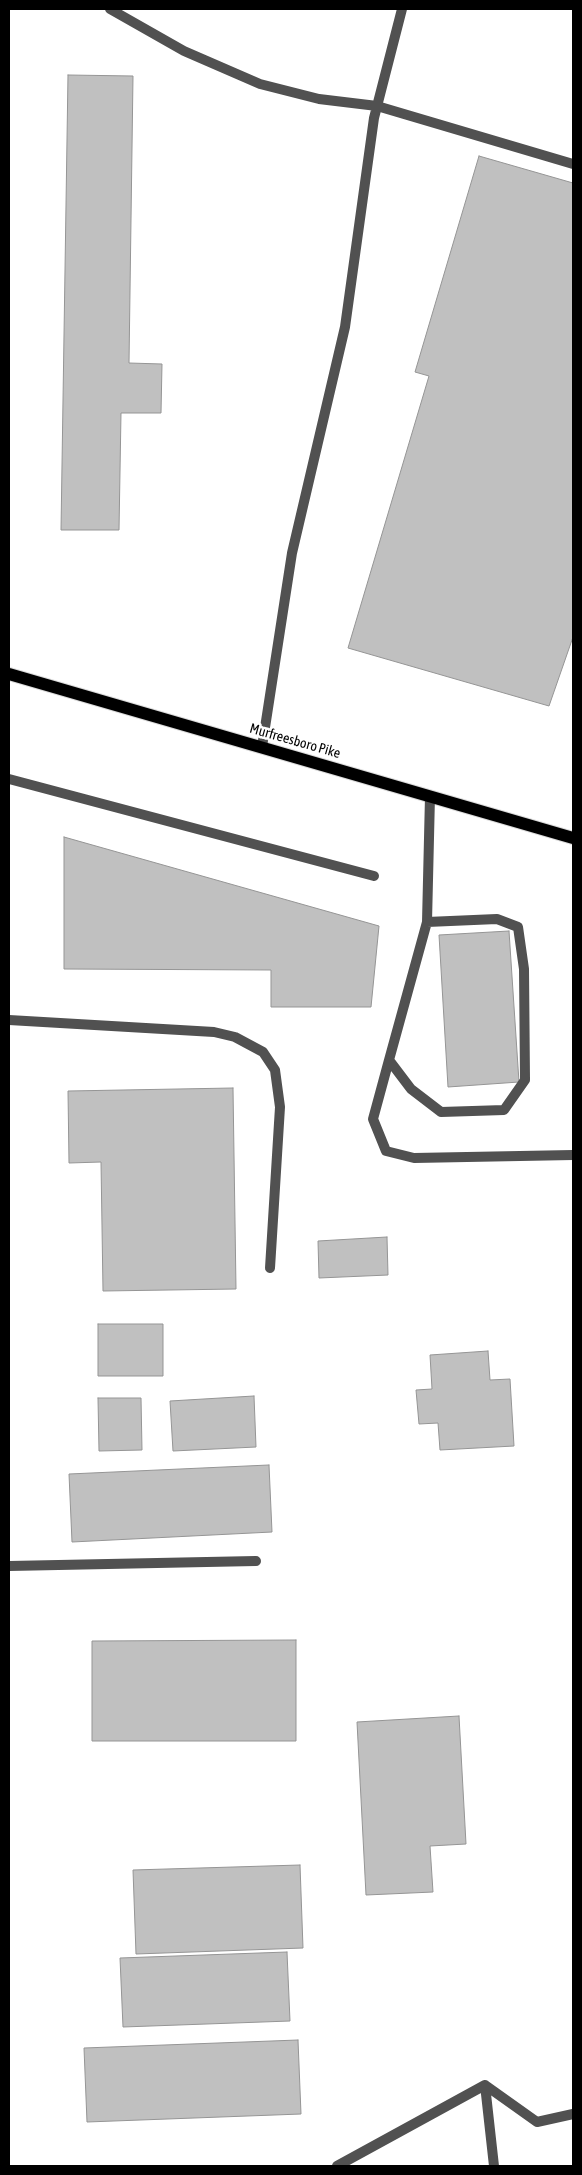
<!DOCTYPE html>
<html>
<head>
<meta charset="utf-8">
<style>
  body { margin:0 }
  #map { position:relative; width:582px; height:2175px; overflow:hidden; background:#fff; font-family:"Asap Condensed",sans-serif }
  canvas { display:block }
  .frame { position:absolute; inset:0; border:10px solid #000; pointer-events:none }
</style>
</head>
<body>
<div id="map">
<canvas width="582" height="2175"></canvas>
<div class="frame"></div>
</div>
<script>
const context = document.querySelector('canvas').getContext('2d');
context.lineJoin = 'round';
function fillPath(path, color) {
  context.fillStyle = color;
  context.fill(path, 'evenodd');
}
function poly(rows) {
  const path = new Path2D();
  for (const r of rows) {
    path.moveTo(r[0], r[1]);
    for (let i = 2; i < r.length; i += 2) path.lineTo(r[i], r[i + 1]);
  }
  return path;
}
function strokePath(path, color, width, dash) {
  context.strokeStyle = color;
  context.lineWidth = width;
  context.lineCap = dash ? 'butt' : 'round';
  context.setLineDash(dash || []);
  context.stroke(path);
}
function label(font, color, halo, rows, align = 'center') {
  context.font = font + ' "Asap Condensed",sans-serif';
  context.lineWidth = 5;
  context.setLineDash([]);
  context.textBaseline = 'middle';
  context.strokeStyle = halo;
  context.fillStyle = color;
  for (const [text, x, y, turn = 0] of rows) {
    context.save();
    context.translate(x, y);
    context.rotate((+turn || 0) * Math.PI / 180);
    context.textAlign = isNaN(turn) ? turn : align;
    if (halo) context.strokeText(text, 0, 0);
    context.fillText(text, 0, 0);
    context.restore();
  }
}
const building = poly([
  [68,75,133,76,129,363,162,364,161,413,121,413,119,530,61,530,68,75],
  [479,156,573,183,573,637,549,706,348,648,429,376,415,372,479,156],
  [64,837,379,926,371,1007,271,1007,271,970,64,969,64,837],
  [509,931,519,1082,448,1087,439,935,509,931],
  [233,1088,236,1289,103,1291,101,1162,69,1163,68,1091,233,1088],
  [387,1237,388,1275,319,1278,318,1241,387,1237],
  [98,1324,163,1324,163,1376,98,1376,98,1324],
  [488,1351,490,1380,510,1379,514,1446,440,1450,438,1423,419,1424,416,1390,432,1389,430,1355,488,1351],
  [254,1396,256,1447,173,1451,170,1401,254,1396],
  [98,1398,141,1398,142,1450,99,1451,98,1398],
  [269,1465,272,1532,72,1542,69,1474,269,1465],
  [296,1640,296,1741,92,1741,92,1641,296,1640],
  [459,1716,466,1844,430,1846,433,1892,366,1895,357,1722,459,1716],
  [300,1865,303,1948,136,1954,133,1870,300,1865],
  [287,1952,290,2021,123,2027,120,1958,287,1952],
  [298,2040,301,2114,87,2122,84,2048,298,2040]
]);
fillPath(building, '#c0c0c0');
strokePath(building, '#959595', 1);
const primary = poly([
  [9,674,573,838]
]);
strokePath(primary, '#dbdbdb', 14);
strokePath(poly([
  [110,9,184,51,260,84,319,99,377,106,573,164],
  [262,747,292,553,345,327,374,118,402,9],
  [9,779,374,876],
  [427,922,497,919,518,927,524,969,525,1080,504,1110,441,1112,411,1089,389,1060,427,922,430,796],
  [9,1020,214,1032,235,1037,263,1052,275,1070,280,1107,270,1268],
  [389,1060,373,1119,386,1151,414,1158,573,1155],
  [9,1566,256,1561],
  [485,2085,537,2122,573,2114],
  [485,2085,494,2166],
  [337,2166,485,2085]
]), '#515151', 10);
strokePath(primary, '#000', 12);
label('14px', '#000', '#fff', [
  ["Murfreesboro Pike",295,741,16]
]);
</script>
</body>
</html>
